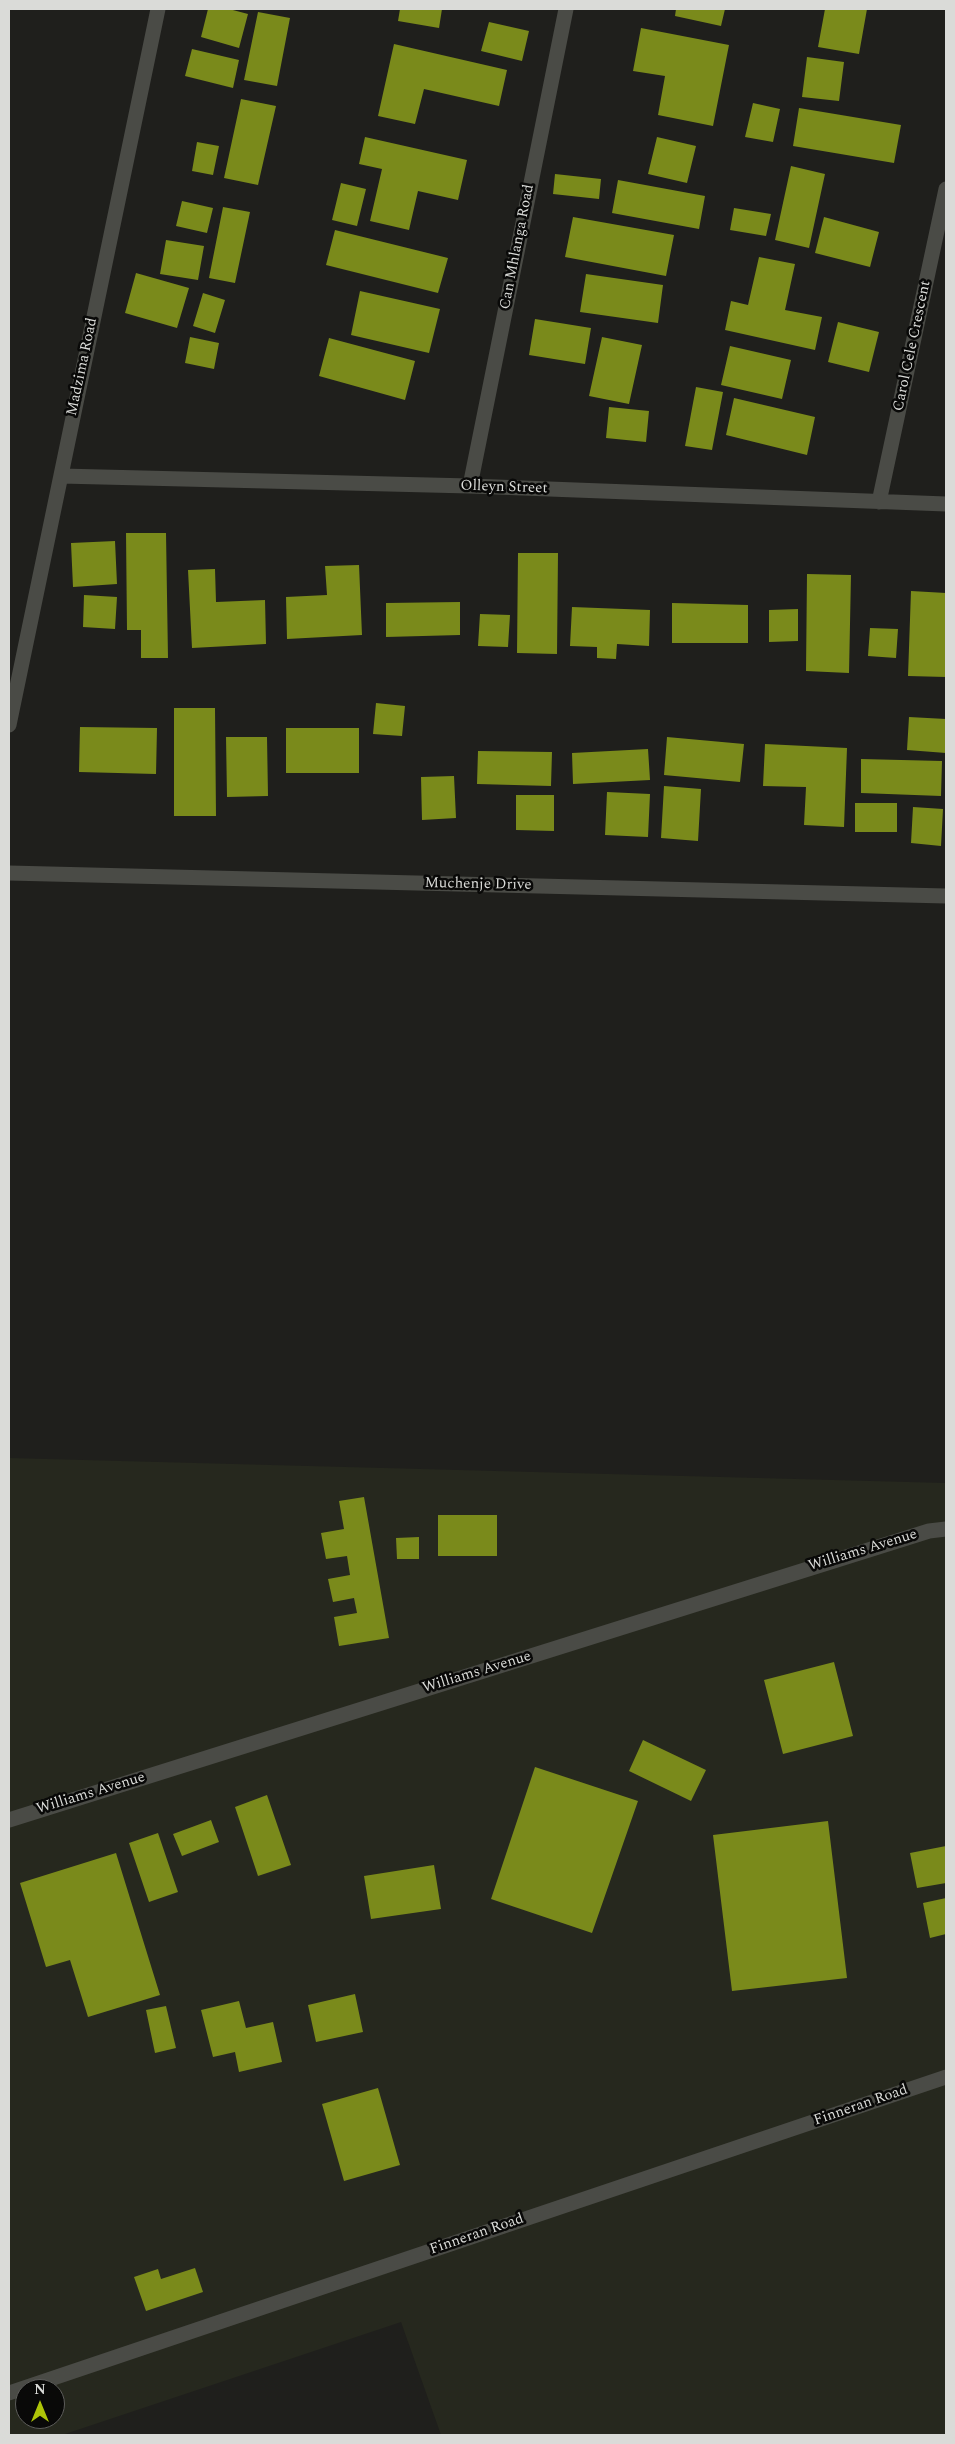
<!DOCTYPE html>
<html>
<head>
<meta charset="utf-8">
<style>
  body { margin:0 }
  #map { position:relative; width:955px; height:2444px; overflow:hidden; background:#1f1f1c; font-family:Spectral,serif }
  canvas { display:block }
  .frame { position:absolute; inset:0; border:10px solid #dadbd8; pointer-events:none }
  .north { position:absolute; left:15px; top:2379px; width:50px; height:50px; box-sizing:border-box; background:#090908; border:1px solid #5d5d5b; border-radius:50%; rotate:0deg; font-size:14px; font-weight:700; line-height:20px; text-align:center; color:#dadbd8 }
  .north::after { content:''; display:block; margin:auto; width:18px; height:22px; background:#aec508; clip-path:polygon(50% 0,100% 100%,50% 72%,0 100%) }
</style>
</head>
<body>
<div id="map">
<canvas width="955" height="2444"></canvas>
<div class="frame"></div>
<div class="north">N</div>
</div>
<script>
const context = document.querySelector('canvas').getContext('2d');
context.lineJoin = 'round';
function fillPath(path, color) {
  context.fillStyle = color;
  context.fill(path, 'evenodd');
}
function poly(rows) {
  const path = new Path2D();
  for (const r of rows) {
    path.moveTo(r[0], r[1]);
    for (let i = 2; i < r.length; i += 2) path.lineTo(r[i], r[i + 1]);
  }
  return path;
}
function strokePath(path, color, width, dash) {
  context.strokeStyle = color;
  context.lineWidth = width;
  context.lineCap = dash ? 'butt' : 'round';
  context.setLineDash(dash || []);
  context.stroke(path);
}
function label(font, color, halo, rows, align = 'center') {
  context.font = font + ' Spectral,serif';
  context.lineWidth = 5;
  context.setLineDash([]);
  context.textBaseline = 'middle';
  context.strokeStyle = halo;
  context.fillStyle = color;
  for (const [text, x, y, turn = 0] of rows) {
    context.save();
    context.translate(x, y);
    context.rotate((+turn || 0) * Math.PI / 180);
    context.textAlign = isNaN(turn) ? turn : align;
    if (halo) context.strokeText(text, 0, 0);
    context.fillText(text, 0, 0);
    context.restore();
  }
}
fillPath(poly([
  [9,1458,946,1483,946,2435,441,2435,401,2322,62,2435,9,2435],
  [25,2389,55,2389,55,2419,25,2419]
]), '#26281e');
fillPath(poly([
  [208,9,229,9,248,14,239,48,201,37],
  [400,9,442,9,439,28,398,21],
  [676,9,725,9,721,26,675,16],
  [825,9,867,9,859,54,818,47],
  [258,12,290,18,277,86,244,80],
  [489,22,529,31,522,61,481,51],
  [641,28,729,45,713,126,658,115,665,76,633,71],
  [394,44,507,70,499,106,424,89,415,124,378,116],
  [192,49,239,60,233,88,185,76],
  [807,57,844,62,839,101,802,97],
  [241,99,276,106,258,185,224,178],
  [753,103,780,109,773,142,745,137],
  [799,108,901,125,894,163,793,146],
  [365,137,467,160,458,200,418,191,409,230,370,221,382,169,359,164],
  [657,137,696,146,687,183,648,174],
  [197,142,219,146,213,175,192,171],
  [791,166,825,174,809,248,775,240],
  [555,174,601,179,599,199,553,194],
  [618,180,705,196,699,229,612,213],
  [341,183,366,189,357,226,332,220],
  [182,201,213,208,207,233,176,226],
  [223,207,250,212,235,283,209,278],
  [734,208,771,214,766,236,730,230],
  [573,217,674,235,666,276,565,257],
  [824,217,879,232,870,267,815,253],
  [335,230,448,258,438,293,326,265],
  [166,240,204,246,198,280,160,274],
  [759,257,795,264,785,310,822,317,815,350,725,330,731,301,748,305],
  [136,273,189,288,177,328,125,313],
  [586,274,663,285,658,323,580,312],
  [360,291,440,309,429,353,351,335],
  [203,293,225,300,215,333,193,326],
  [535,319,591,328,585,364,529,355],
  [838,322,879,332,869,372,828,362],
  [190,337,219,343,214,369,185,363],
  [602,337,642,345,629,404,589,396],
  [329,338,415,361,405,400,319,376],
  [730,346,791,360,782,399,721,385],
  [696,387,723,392,712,450,685,446],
  [734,398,815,417,807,455,726,435],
  [609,407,649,411,646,442,606,438],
  [126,533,166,533,168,658,141,658,141,630,127,630],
  [115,541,117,584,73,587,71,543],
  [518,553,558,553,557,654,517,653],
  [359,565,362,635,287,639,286,597,327,595,325,566],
  [215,569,216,602,265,600,266,644,192,648,188,570],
  [807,574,851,575,849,673,806,671],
  [911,591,946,593,946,677,908,676],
  [84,595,117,597,115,629,83,627],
  [460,602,460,635,386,637,386,603],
  [672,603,748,605,748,643,672,643],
  [572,607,650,610,649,646,617,644,616,659,597,658,597,647,570,646],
  [798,609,798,641,769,642,769,610],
  [480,614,510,615,508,647,478,646],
  [870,628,898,629,896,658,868,656],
  [376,703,405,706,402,736,373,734],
  [174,708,215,708,216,816,174,816],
  [909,717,946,719,946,753,907,750],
  [80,727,157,728,156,774,79,772],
  [286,728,359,728,359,773,286,773],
  [226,737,267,737,268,796,227,797],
  [667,737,744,744,740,782,664,775],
  [765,744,847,748,844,827,804,825,806,787,763,786],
  [648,749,650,780,573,784,572,753],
  [478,751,552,752,551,786,477,784],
  [861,759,942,761,941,796,861,793],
  [454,776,456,818,422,820,421,777],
  [664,786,701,789,698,841,661,838],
  [607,792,650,794,648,837,605,835],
  [516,795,554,795,554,831,516,830],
  [855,803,897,803,897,832,855,832],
  [913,807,943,809,941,846,911,843],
  [364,1497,389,1638,339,1646,334,1617,357,1613,354,1598,333,1602,328,1579,350,1575,347,1556,326,1559,321,1533,344,1529,339,1501],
  [438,1515,497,1515,497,1556,438,1556],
  [419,1537,419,1559,397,1559,396,1538],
  [834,1662,853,1736,783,1754,764,1680],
  [643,1740,706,1770,691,1801,629,1771],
  [535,1767,638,1801,592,1933,491,1899],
  [267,1795,291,1865,258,1876,235,1807],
  [211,1820,219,1842,182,1856,173,1834],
  [828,1821,847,1978,732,1991,713,1835],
  [158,1833,178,1892,149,1902,129,1843],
  [946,1846,946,1883,917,1888,910,1853],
  [116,1853,160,1995,88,2017,70,1960,46,1967,20,1883],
  [434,1865,441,1909,371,1919,364,1876],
  [946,1898,946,1934,930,1938,923,1903],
  [355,1994,363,2032,316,2042,308,2005],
  [239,2001,246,2028,273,2022,282,2062,239,2072,235,2052,213,2057,201,2010],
  [166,2006,176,2048,155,2053,146,2010],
  [378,2088,400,2165,344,2181,322,2104],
  [195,2268,203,2292,146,2311,134,2277,158,2269,161,2279]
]), '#7a8a1b');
strokePath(poly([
  [61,476,470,486,946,504],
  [470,486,566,9],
  [879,502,946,189],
  [9,725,158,9],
  [9,873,946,896],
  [9,1820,929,1531,946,1529],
  [9,2393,946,2077]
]), '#4a4b46', 15);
label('15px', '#dadbd8', '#090908', [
  ["Can Mhlanga Road",518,247,-79],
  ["Carol Cele Crescent",913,346,-78],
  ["Madzima Road",83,367,-78],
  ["Olleyn Street",504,488,2],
  ["Muchenje Drive",478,885,1],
  ["Williams Avenue",863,1551,-17],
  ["Williams Avenue",477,1673,-17],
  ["Williams Avenue",91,1794,-17],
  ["Finneran Road",861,2106,-19],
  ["Finneran Road",477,2235,-19]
]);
</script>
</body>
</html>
